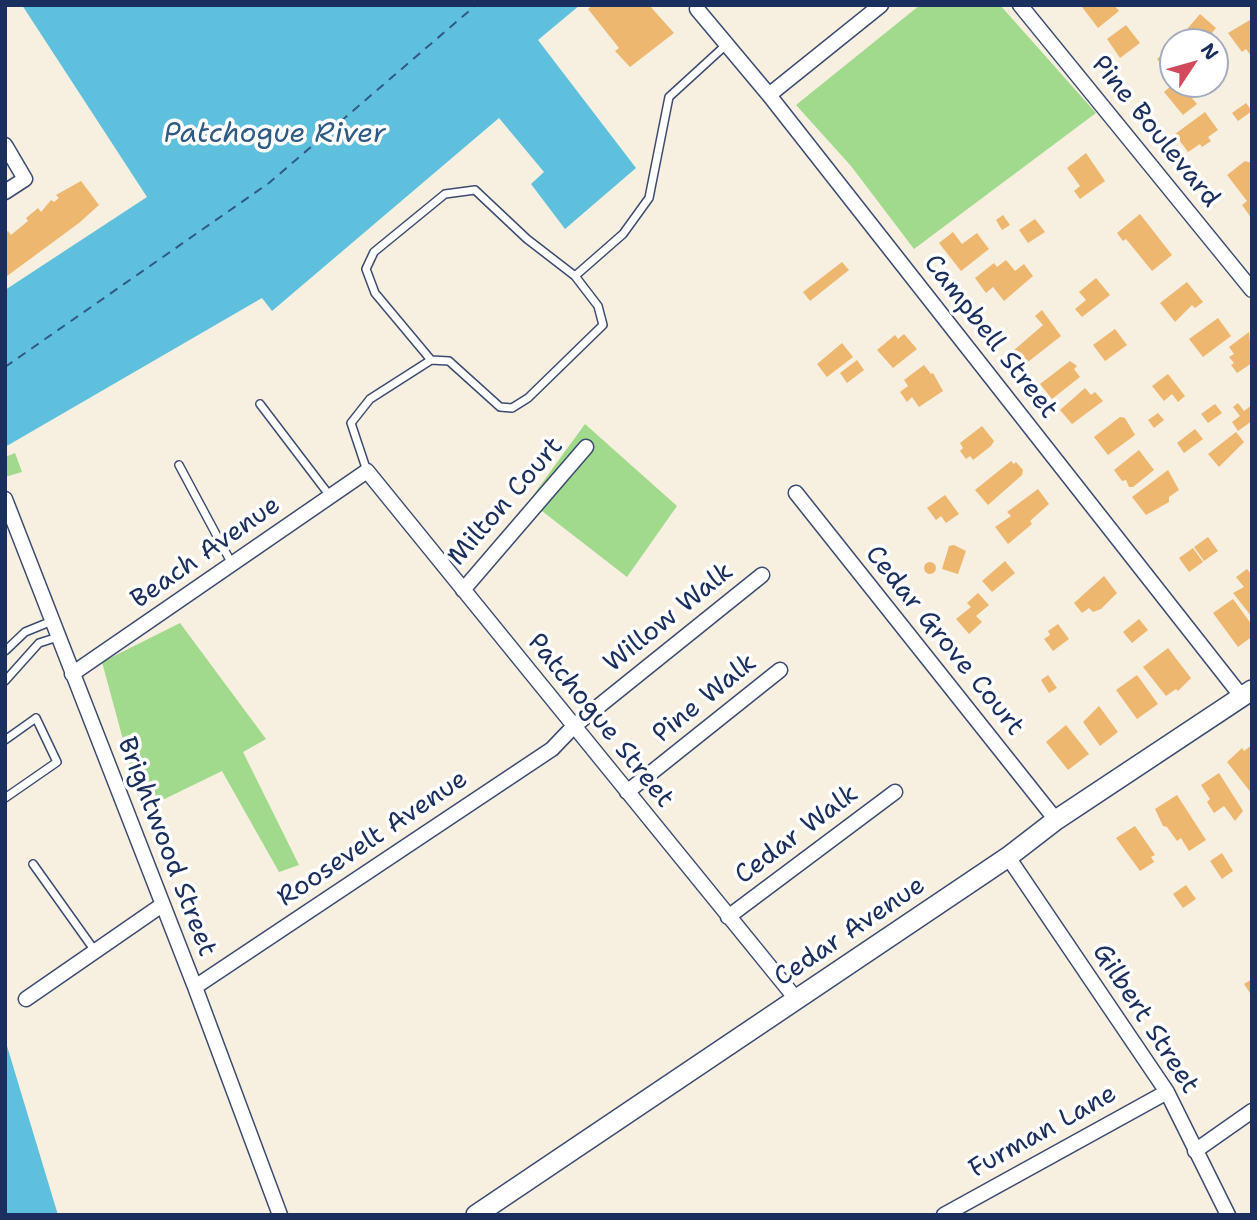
<!DOCTYPE html>
<html>
<head>
<meta charset="utf-8">
<style>
  body { margin:0 }
  #map { position:relative; width:1257px; height:1220px; overflow:hidden; background:#f7efdf; font-family:"Shantell Sans",sans-serif }
  canvas { display:block }
  .frame { position:absolute; inset:0; border:7px solid #1b2f5e; pointer-events:none }
  .north { position:absolute; left:1159px; top:28px; width:70px; height:70px; box-sizing:border-box; background:#fff; border:2px solid #a4acbf; border-radius:50%; rotate:54deg; font-size:19px; font-weight:700; line-height:28px; text-align:center; color:#1b2f5e }
  .north::after { content:''; display:block; margin:auto; width:24px; height:32px; background:#d1495b; clip-path:polygon(50% 0,100% 100%,50% 72%,0 100%) }
</style>
</head>
<body>
<div id="map">
<canvas width="1257" height="1220"></canvas>
<div class="frame"></div>
<div class="north">N</div>
</div>
<script>
const context = document.querySelector('canvas').getContext('2d');
context.lineJoin = 'round';
function fillPath(path, color) {
  context.fillStyle = color;
  context.fill(path, 'evenodd');
}
function poly(rows) {
  const path = new Path2D();
  for (const r of rows) {
    if (r.length === 3) {
      path.moveTo(r[0] + r[2], r[1]);
      path.arc(r[0], r[1], r[2], 0, 2 * Math.PI);
      continue;
    }
    path.moveTo(r[0], r[1]);
    for (let i = 2; i < r.length; i += 2) path.lineTo(r[i], r[i + 1]);
  }
  return path;
}
function strokePath(path, color, width, dash) {
  context.strokeStyle = color;
  context.lineWidth = width;
  context.lineCap = dash ? 'butt' : 'round';
  context.setLineDash(dash || []);
  context.stroke(path);
}
function label(font, color, halo, rows, align = 'center') {
  context.font = font + ' "Shantell Sans",sans-serif';
  context.lineWidth = 7;
  context.setLineDash([]);
  context.textBaseline = 'middle';
  context.strokeStyle = halo;
  context.fillStyle = color;
  for (const [text, x, y, turn = 0] of rows) {
    context.save();
    context.translate(x, y);
    context.rotate((+turn || 0) * Math.PI / 180);
    context.textAlign = isNaN(turn) ? turn : align;
    if (halo) context.strokeText(text, 0, 0);
    context.fillText(text, 0, 0);
    context.restore();
  }
}
fillPath(poly([
  [920,5,1000,5,1096,113,914,249,851,166,796,105],
  [585,424,677,506,627,577,529,501],
  [15,453,22,472,5,477,5,457],
  [180,623,266,739,243,752,299,865,279,872,222,771,142,810,102,662]
]), '#a1da8d');
fillPath(poly([
  [22,5,580,5,538,40,636,168,565,229,531,184,544,172,499,118,272,311,262,298,5,447,5,290,147,197],
  [5,1044,7,1046,58,1215,5,1215]
]), '#5fc0dd');
strokePath(poly([
  [5,367,269,183,476,5]
]), '#2f5a84', 2, [9, 7]);
fillPath(poly([
  [593,5,649,5,674,33,630,67,615,51,619,48,588,9],
  [1084,5,1114,5,1119,11,1098,28,1082,7],
  [1200,14,1216,28,1204,42,1176,42],
  [1250,20,1252,22,1252,57,1246,49,1242,52,1228,33],
  [1126,25,1140,43,1120,58,1107,39],
  [1173,45,1173,74,1169,76,1157,59],
  [1173,84,1205,84,1207,86,1192,98,1197,104,1183,115,1164,92],
  [1246,103,1252,111,1238,121,1232,113],
  [1205,112,1218,130,1208,137,1211,141,1202,147,1200,144,1188,152,1175,134],
  [1086,153,1105,181,1080,199,1074,191,1080,186,1067,168],
  [1245,161,1252,163,1252,219,1242,205,1247,201,1227,175],
  [81,181,99,205,79,223,7,276,5,233,8,231,11,235,28,221,26,218,38,208,41,212,51,200,54,202,59,198,56,195],
  [1140,214,1172,255,1152,271,1126,239,1123,241,1117,233],
  [1003,215,1010,225,1002,230,996,220],
  [1035,219,1045,232,1028,243,1019,230],
  [953,232,962,244,977,233,989,249,961,271,939,243],
  [1006,260,1015,271,1024,264,1033,276,1004,301,993,287,986,293,975,278,994,263,997,267],
  [842,262,849,270,810,301,803,292],
  [1096,278,1110,295,1082,317,1075,309,1086,300,1079,292],
  [1187,282,1203,302,1195,308,1192,305,1175,322,1160,303],
  [1042,310,1061,336,1024,365,1013,351,1043,325,1035,316],
  [1218,318,1231,336,1203,357,1189,339],
  [1115,329,1127,345,1105,361,1093,345],
  [1249,332,1252,363,1237,373,1231,365,1234,363,1229,357,1234,354,1229,347],
  [904,334,917,349,893,368,877,350,895,335,898,339],
  [842,343,853,357,827,377,817,364],
  [857,360,864,370,847,383,840,373],
  [1070,361,1077,366,1074,369,1080,377,1052,399,1040,384],
  [924,365,931,374,933,373,943,391,919,407,912,397,907,402,900,392,908,386,904,380],
  [1168,374,1185,396,1178,402,1172,394,1164,401,1152,386],
  [1085,388,1091,395,1095,392,1103,401,1072,424,1060,410],
  [1238,403,1244,411,1252,405,1252,421,1238,431,1232,422,1240,416,1233,407],
  [1215,404,1222,413,1208,423,1201,414],
  [1158,413,1164,420,1154,428,1148,420],
  [1120,417,1125,418,1135,435,1108,455,1094,437],
  [982,426,994,441,991,446,973,460,970,456,966,459,960,451,963,448,960,443],
  [1195,429,1203,439,1184,453,1177,443],
  [1236,432,1244,442,1219,467,1208,454],
  [1139,450,1154,470,1133,487,1129,487,1126,480,1122,481,1114,470],
  [1011,461,1014,464,1016,462,1023,470,1022,475,988,505,975,490],
  [1168,470,1179,490,1169,497,1169,502,1146,515,1132,497],
  [1038,489,1049,504,1030,521,1032,524,1008,544,995,527,1011,516,1007,512],
  [945,495,959,514,946,523,941,516,936,520,927,508],
  [1208,537,1218,551,1204,561,1194,547],
  [954,545,966,551,958,574,942,569,949,546],
  [1193,548,1203,562,1189,572,1179,558],
  [1005,561,1015,573,992,592,982,581],
  [930,568,6],
  [1247,569,1252,575,1252,617,1233,593,1244,587,1236,577],
  [1104,576,1117,593,1101,609,1093,612,1089,608,1082,613,1074,603],
  [978,593,989,605,976,616,982,622,969,634,956,619,971,607,967,603],
  [1233,599,1252,625,1250,638,1238,647,1213,613],
  [1139,619,1148,630,1132,643,1123,632],
  [1058,624,1069,639,1053,651,1044,639,1050,635,1048,631],
  [1168,648,1191,678,1178,691,1176,689,1166,696,1143,667],
  [1048,675,1057,688,1049,693,1041,680],
  [1137,675,1158,704,1137,719,1116,690],
  [1099,706,1118,732,1100,746,1083,722],
  [1066,725,1089,754,1068,770,1046,742],
  [1252,745,1252,794,1227,762,1242,748,1244,751],
  [1219,773,1243,811,1235,821,1224,806,1214,813,1207,802,1210,799,1201,785],
  [1177,795,1206,840,1189,851,1181,838,1177,841,1167,827,1163,826,1155,809],
  [1135,826,1155,855,1151,857,1154,862,1140,871,1116,838],
  [1222,853,1233,871,1222,879,1210,861],
  [1186,885,1196,899,1183,908,1173,894],
  [1252,979,1252,996,1244,984]
]), '#edb76f');
const lane = poly([
  [431,360,375,293,366,269,374,252,445,194,475,190,527,239,575,276],
  [260,404,330,496],
  [179,465,232,564],
  [367,471,351,423,370,399,431,360,449,361,500,407,512,408,528,398,603,325,598,306,575,276,623,234,649,198,669,97,727,44],
  [5,651,25,632,52,621],
  [5,681,39,643,58,637],
  [5,740,36,718,57,762,5,798],
  [33,864,95,951]
]);
const street = poly([
  [1020,5,1252,290],
  [697,9,769,95,1242,697],
  [769,95,881,5],
  [5,145,25,179,5,192],
  [796,493,1056,820],
  [5,499,195,987,280,1215],
  [463,590,586,447],
  [72,674,367,471,797,1000],
  [627,792,780,670],
  [1008,857,1167,1092,1228,1215],
  [728,917,895,792],
  [195,987,552,749,574,726,762,575],
  [26,999,162,905],
  [1195,1151,1252,1111],
  [944,1215,1167,1092]
]);
const secondary = poly([
  [476,1215,1008,857,1056,820,1252,690]
]);
strokePath(lane, '#3c4c71', 10);
strokePath(street, '#3c4c71', 17);
strokePath(secondary, '#3c4c71', 22);
strokePath(lane, '#fff', 7);
strokePath(street, '#fff', 14);
strokePath(secondary, '#fff', 19);
label('26px', '#1b2f5e', '#fff', [
  ["Pine Boulevard",1155,132,51],
  ["Campbell Street",990,337,52],
  ["Milton Court",506,502,-49],
  ["Beach Avenue",206,553,-35],
  ["Willow Walk",669,618,-39],
  ["Cedar Grove Court",944,641,51],
  ["Pine Walk",705,699,-39],
  ["Patchogue Street",600,721,51],
  ["Cedar Walk",797,835,-37],
  ["Roosevelt Avenue",373,839,-34],
  ["Brightwood Street",166,847,69],
  ["Cedar Avenue",850,932,-34],
  ["Gilbert Street",1145,1019,57],
  ["Furman Lane",1043,1132,-29]
]);
label('italic 28px', '#2f5a84', '#fff', [
  ["Patchogue River",275,135]
]);
</script>
</body>
</html>
